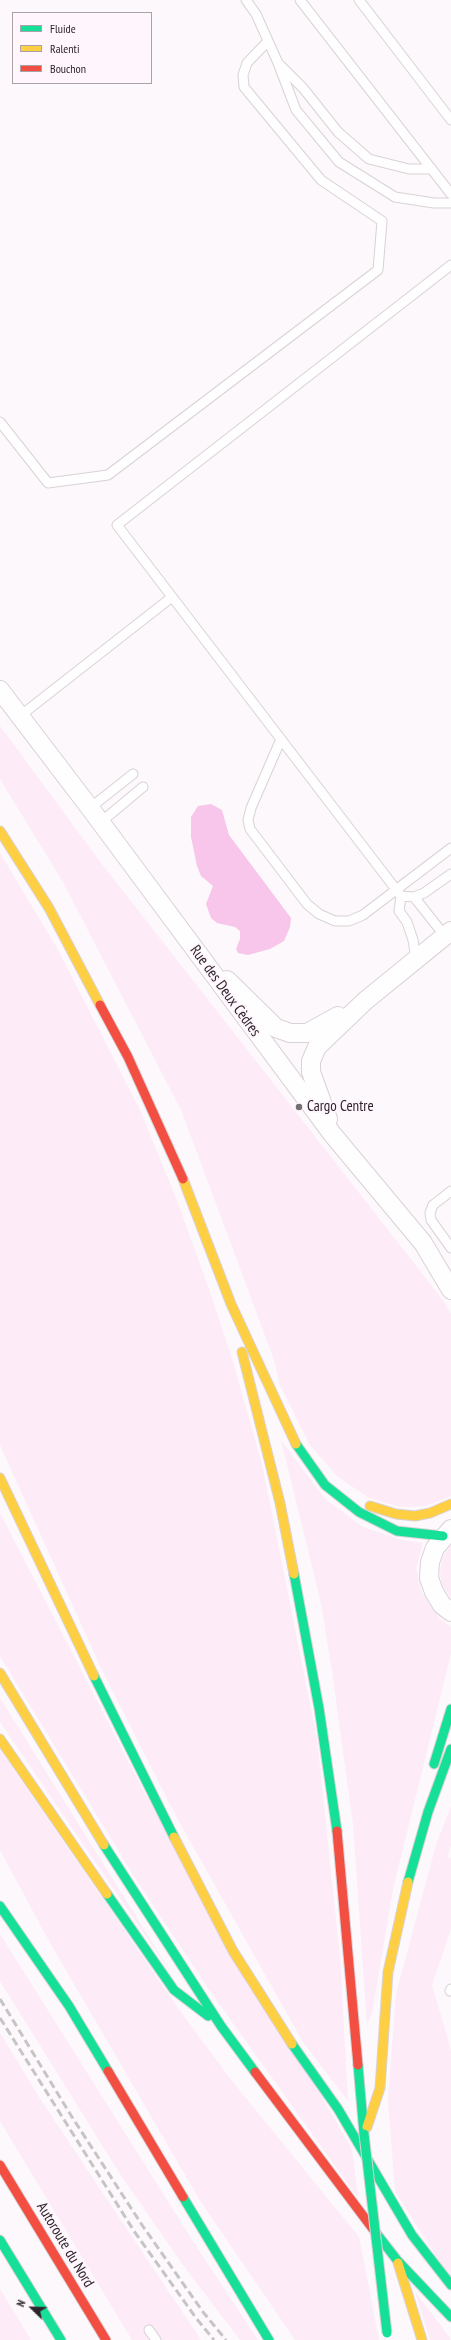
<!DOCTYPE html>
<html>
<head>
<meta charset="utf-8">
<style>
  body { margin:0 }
  #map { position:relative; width:451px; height:2340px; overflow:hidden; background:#fcf8fb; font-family:"PT Sans Narrow",sans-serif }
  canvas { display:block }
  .legend { position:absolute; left:12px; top:12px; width:140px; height:72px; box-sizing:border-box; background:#fef6fc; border:1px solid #aaa2a8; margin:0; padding:5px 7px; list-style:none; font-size:12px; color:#2d252b }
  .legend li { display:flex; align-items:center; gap:8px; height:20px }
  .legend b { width:20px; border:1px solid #aaa2a8 }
  .north { position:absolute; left:12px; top:2288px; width:40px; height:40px; -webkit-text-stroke:3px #fef6fc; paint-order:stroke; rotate:293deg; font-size:11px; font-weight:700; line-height:16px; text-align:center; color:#2d252b }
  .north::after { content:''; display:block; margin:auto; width:14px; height:18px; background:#2d252b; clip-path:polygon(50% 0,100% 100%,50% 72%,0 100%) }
</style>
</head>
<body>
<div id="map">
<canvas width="451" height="2340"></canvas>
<ul class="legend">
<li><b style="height:5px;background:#16e098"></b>Fluide</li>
<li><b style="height:5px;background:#ffcf43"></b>Ralenti</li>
<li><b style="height:5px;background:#f24e42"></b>Bouchon</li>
</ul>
<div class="north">N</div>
</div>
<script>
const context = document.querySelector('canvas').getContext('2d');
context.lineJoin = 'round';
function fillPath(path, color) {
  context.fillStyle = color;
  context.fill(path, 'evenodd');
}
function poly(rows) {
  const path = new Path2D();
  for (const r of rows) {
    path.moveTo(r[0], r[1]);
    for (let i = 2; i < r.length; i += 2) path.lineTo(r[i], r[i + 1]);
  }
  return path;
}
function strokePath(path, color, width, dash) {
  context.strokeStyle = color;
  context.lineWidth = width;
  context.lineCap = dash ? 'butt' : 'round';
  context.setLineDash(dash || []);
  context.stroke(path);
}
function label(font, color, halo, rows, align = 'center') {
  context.font = font + ' "PT Sans Narrow",sans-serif';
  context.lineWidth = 4;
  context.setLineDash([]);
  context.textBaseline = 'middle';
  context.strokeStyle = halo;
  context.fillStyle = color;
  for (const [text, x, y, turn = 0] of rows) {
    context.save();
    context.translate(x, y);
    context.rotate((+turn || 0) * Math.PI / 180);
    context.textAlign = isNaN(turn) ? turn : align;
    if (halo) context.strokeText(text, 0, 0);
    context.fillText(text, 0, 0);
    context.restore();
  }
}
fillPath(poly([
  [0,726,98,859,442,1299,451,1314,451,1496,426,1506,401,1507,369,1498,337,1476,310,1445,280,1385,274,1360,182,1112,63,882,0,779],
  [0,853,57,948,140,1110,178,1203,211,1295,233,1362,262,1464,317,1739,340,1958,348,2101,303,2042,176,1816,101,1668,0,1445],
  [281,1440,325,1499,363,1527,402,1540,423,1543,416,1568,422,1593,441,1620,451,1627,451,1653,393,1889,372,2013,367,2024,353,1824,332,1671,321,1603],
  [0,1513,145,1794,352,2149,358,2198,208,1988,132,1873,0,1656],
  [451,1544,451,1598,442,1585,440,1572,442,1559],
  [0,1698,175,1979,0,1722],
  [0,1750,180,2011,232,2081,359,2237,379,2340,295,2340,201,2202,49,1941,0,1850],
  [451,1806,451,1846,447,1857,451,1858,451,1929,432,1985,451,2050,451,2280,395,2191,388,2100,396,1994,436,1845],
  [0,1934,194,2243,258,2340,240,2340,183,2265,120,2174,0,1981],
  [0,2033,42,2102,201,2340,132,2340,0,2121],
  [0,2289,31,2340,0,2340],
  [415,2292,448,2335,451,2340,430,2340]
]), '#fdebf8');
fillPath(poly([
  [211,804,222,810,229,835,291,918,290,927,284,941,270,949,248,955,238,953,236,949,240,939,240,931,235,927,217,923,211,918,206,904,213,886,201,876,197,866,191,837,191,817,198,806]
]), '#f7c6ea');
const lane = poly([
  [246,0,256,14,278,63],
  [300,0,451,194],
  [359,0,451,120],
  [432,169,409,169,369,159,338,132,303,88,278,63,296,110,339,162,395,197,434,203,451,203],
  [0,422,48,483,108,475,378,270,382,221,321,180,244,87,243,75,247,63,268,41],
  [20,716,172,597],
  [281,739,251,808,248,820,250,829,307,904,319,914,335,921,349,921,363,915,451,848],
  [90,808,133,774],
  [101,822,143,787],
  [401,896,414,897,424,893,451,874],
  [414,897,445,936],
  [416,959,413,940,407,922,399,911,401,896,117,525,451,265],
  [451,1191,433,1205,430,1213,431,1220,451,1248],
  [450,1991,451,1989],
  [149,2330,156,2340]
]);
const street = poly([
  [0,690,90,808,333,1135,423,1243,451,1290],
  [227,980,276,1028,290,1033,307,1033,338,1016],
  [328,1119,311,1072,311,1061,317,1047,365,1001,451,931],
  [451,1529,435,1548,430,1562,429,1578,434,1592,442,1605,451,1612]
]);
const fast = poly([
  [296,1444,325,1485,359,1512,397,1531,443,1536],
  [294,1574,319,1708,337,1831],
  [94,1676,174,1837],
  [434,1764,451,1709],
  [104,1845,221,2026,255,2072],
  [408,1882,428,1812,451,1749],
  [107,1894,174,1990,208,2016],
  [0,1906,69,2006,108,2071],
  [292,2044,338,2109,412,2235,451,2285],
  [358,2065,364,2134],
  [183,2197,269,2340],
  [376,2233,397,2260,451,2317],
  [0,2240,61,2340]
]);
const slow = poly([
  [0,831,49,908,100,1005],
  [183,1179,231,1304,296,1444],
  [242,1352,280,1503,294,1574],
  [0,1478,94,1676],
  [370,1506,396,1514,415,1516,430,1513,451,1504],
  [0,1673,104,1845],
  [0,1739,107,1894],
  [174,1837,233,1951,292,2044],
  [367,2127,380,2088,388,1972,408,1882],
  [398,2263,422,2340]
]);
const jam = poly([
  [100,1005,128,1057,183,1179],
  [337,1831,358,2065],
  [108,2071,183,2197],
  [255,2072,376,2233],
  [0,2165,106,2340]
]);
strokePath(lane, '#d9d2d7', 11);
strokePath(street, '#d9d2d7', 20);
strokePath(fast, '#d9d2d7', 11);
strokePath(slow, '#d9d2d7', 11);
strokePath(jam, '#d9d2d7', 11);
strokePath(lane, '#fffefe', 9);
strokePath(street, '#fffefe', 18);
strokePath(fast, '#16e098', 9);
strokePath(slow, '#ffcf43', 9);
strokePath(jam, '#f24e42', 9);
strokePath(poly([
  [0,1999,72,2117,142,2225,203,2312,226,2340],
  [0,2018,134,2231,196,2318,214,2340]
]), '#c6c4c5', 3, [8, 4]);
const fastBridge = poly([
  [364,2134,387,2333]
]);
strokePath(fastBridge, '#d9d2d7', 11, []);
strokePath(fastBridge, '#16e098', 9);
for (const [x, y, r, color] of [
  [299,1107,4,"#756f74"]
]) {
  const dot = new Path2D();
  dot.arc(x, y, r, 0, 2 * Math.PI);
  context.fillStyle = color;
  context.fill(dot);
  strokePath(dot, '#fef6fc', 1.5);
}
label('15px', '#2d252b', '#fef6fc', [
  ["Rue des Deux Cèdres",225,991,54],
  ["Autoroute du Nord",65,2245,59]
]);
label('15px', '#2d252b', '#fef6fc', [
  ["Cargo Centre",307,1107]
], 'left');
</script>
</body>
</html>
